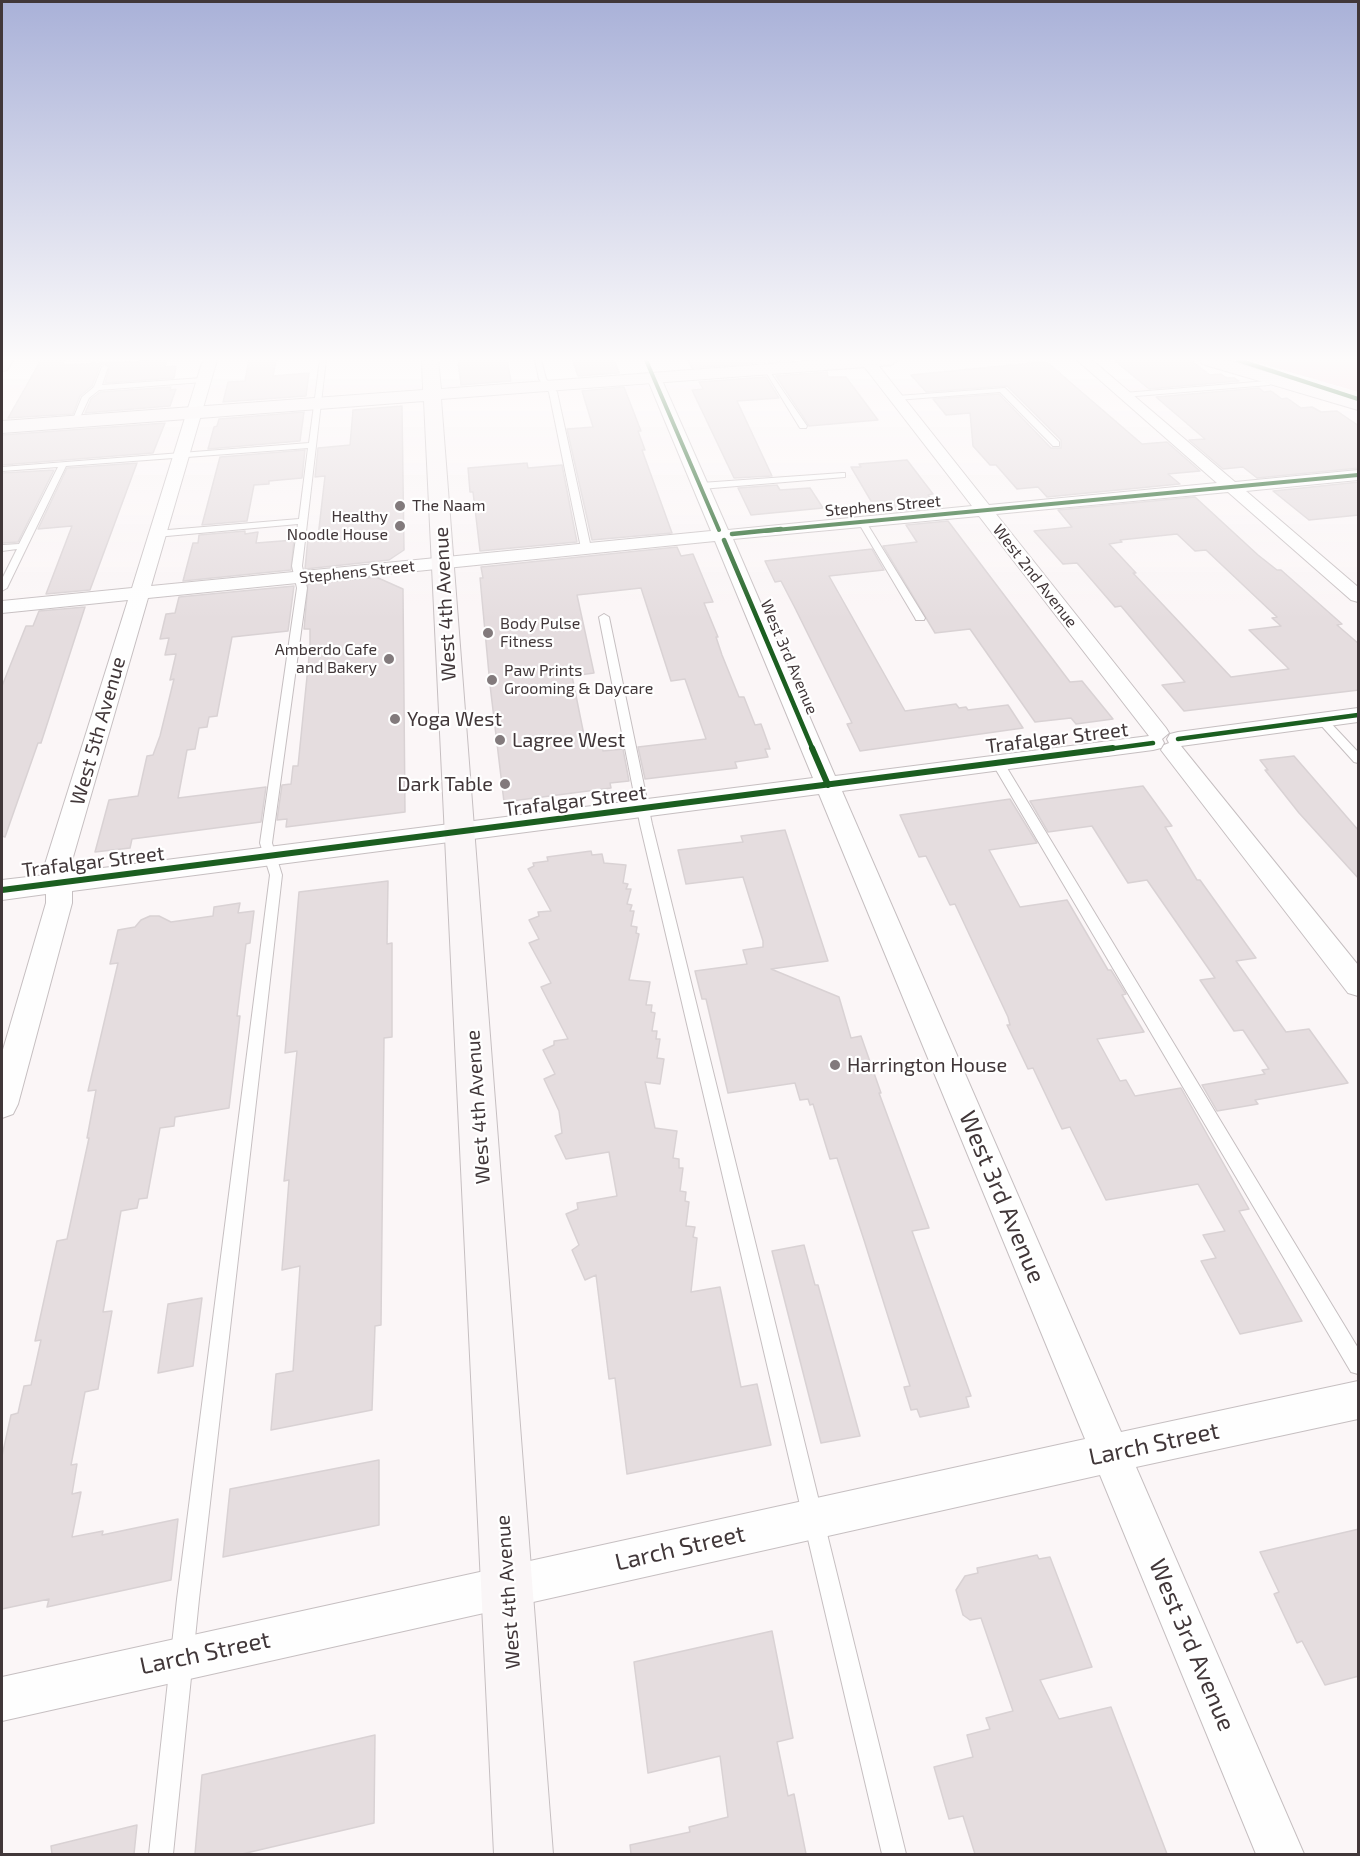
<!DOCTYPE html>
<html>
<head>
<meta charset="utf-8">
<style>
  body { margin:0 }
  #map { position:relative; width:1360px; height:1856px; overflow:hidden; background:#fbf6f7; font-family:"Exo 2",sans-serif }
  canvas { display:block }
  .frame { position:absolute; inset:0; border:3px solid #413739; pointer-events:none }
</style>
</head>
<body>
<div id="map">
<canvas width="1360" height="1856"></canvas>
<div class="frame"></div>
</div>
<script>
const context = document.querySelector('canvas').getContext('2d');
context.lineJoin = 'round';
function fillPath(path, color) {
  context.fillStyle = color;
  context.fill(path, 'evenodd');
}
function poly(rows) {
  const path = new Path2D();
  for (const r of rows) {
    path.moveTo(r[0], r[1]);
    for (let i = 2; i < r.length; i += 2) path.lineTo(r[i], r[i + 1]);
  }
  return path;
}
function strokePath(path, color, width, dash) {
  context.strokeStyle = color;
  context.lineWidth = width;
  context.lineCap = dash ? 'butt' : 'round';
  context.setLineDash(dash || []);
  context.stroke(path);
}
function label(font, color, halo, rows, align = 'center') {
  context.font = font + ' "Exo 2",sans-serif';
  context.lineWidth = 4.5;
  context.setLineDash([]);
  context.textBaseline = 'middle';
  context.strokeStyle = halo;
  context.fillStyle = color;
  for (const [text, x, y, turn = 0] of rows) {
    context.save();
    context.translate(x, y);
    context.rotate((+turn || 0) * Math.PI / 180);
    context.textAlign = isNaN(turn) ? turn : align;
    if (halo) context.strokeText(text, 0, 0);
    context.fillText(text, 0, 0);
    context.restore();
  }
}
fillPath(poly([
  [1250,360,1358,360,1358,392]
]), '#f9d8e1');
const building = poly([
  [41,360,65,360,63,365,167,360,165,367,176,366,174,378,105,383,110,366,104,363,100,366,92,386,80,396,73,414,8,418,41,360],
  [249,360,276,360,273,376,309,373,306,396,223,402,228,382,245,381,249,360],
  [458,360,507,360,511,381,461,385,458,360],
  [573,360,614,360,619,373,578,376,573,360],
  [688,360,792,360,692,368,688,360],
  [1114,360,1190,360,1210,375,1221,374,1227,378,1234,378,1239,381,1149,389,1114,360],
  [1044,362,1048,363,1142,444,1167,442,1200,471,1168,474,1180,484,1047,497,1038,487,1017,489,996,465,990,465,973,446,970,413,946,415,933,399,999,394,1051,448,1061,448,1061,440,1007,386,926,392,911,375,1044,362],
  [827,372,828,377,846,377,878,420,809,426,776,376,827,372],
  [766,377,779,398,737,401,772,476,734,478,692,390,703,389,699,382,766,377],
  [171,387,170,390,176,389,170,406,85,413,91,399,100,392,171,387],
  [624,387,641,431,638,431,645,450,642,450,672,533,592,540,567,429,593,427,582,391,624,387],
  [1259,388,1264,392,1271,391,1282,399,1287,398,1301,408,1312,407,1321,412,1337,411,1359,426,1359,468,1257,478,1243,467,1223,469,1189,440,1205,439,1156,397,1259,388],
  [402,406,404,550,389,560,305,569,308,538,318,537,325,476,315,477,318,448,350,445,353,410,402,406],
  [304,412,300,441,208,449,214,427,217,426,219,419,304,412],
  [165,423,153,453,2,465,2,435,165,423],
  [305,450,302,478,269,481,269,484,254,485,247,521,202,525,220,457,305,450],
  [907,460,933,494,928,495,937,507,897,511,890,501,871,501,851,467,861,467,859,464,907,460],
  [137,463,90,590,46,594,72,526,38,529,67,468,137,463],
  [527,463,528,468,562,465,577,542,480,551,473,492,470,492,468,468,527,463],
  [54,470,18,542,2,543,2,473,54,470],
  [1359,482,1359,515,1309,520,1273,491,1359,482],
  [777,485,780,490,810,488,823,508,751,515,738,488,777,485],
  [1195,497,1258,555,1277,570,1281,570,1342,624,1337,625,1359,644,1359,690,1184,711,1162,685,1185,682,1121,606,1115,607,1077,563,1063,564,1034,531,1072,527,1058,510,1195,497],
  [1177,534,1195,551,1206,550,1277,617,1272,618,1281,626,1249,630,1289,669,1231,677,1133,573,1136,573,1109,544,1122,542,1120,540,1177,534],
  [948,521,1070,682,1082,681,1113,719,1076,724,1071,718,1035,722,970,629,935,633,883,546,917,542,906,525,948,521],
  [245,531,245,534,258,532,256,543,294,540,291,570,183,581,193,543,198,543,199,535,245,531],
  [677,547,681,556,693,554,713,602,704,603,718,637,716,637,722,655,739,697,744,697,755,725,761,724,770,749,765,749,768,757,735,762,737,768,645,779,638,747,706,739,685,679,671,681,641,588,577,595,594,673,572,676,585,740,600,738,603,751,623,749,629,781,610,783,611,788,504,802,490,685,480,578,483,578,481,567,677,547],
  [872,549,884,570,829,576,905,711,956,704,959,708,966,707,968,710,1008,705,1023,728,860,751,847,724,852,723,795,608,781,581,775,582,765,561,872,549],
  [376,577,403,589,405,812,286,827,287,819,277,820,282,785,291,784,293,766,298,766,310,647,310,629,304,629,308,584,376,577],
  [294,586,288,631,232,637,217,716,209,717,207,727,199,728,195,749,187,750,178,798,266,787,261,822,132,839,130,848,95,852,109,800,138,796,147,756,153,755,160,736,174,679,170,680,176,654,165,655,169,638,160,639,166,614,175,613,179,597,294,586],
  [85,607,41,743,38,743,5,837,2,836,2,686,26,626,33,626,39,611,85,607],
  [1294,756,1359,831,1359,879,1299,813,1265,770,1268,770,1260,760,1294,756],
  [1143,786,1172,826,1165,827,1197,880,1200,880,1256,958,1236,961,1286,1032,1309,1029,1348,1083,1255,1100,1258,1104,1217,1111,1202,1085,1265,1074,1262,1070,1269,1069,1243,1030,1234,1031,1200,980,1215,978,1147,880,1128,883,1092,826,1048,832,1030,801,1143,786],
  [1010,799,1037,843,989,850,1020,907,1067,900,1108,970,1111,970,1126,994,1122,995,1144,1032,1097,1039,1120,1081,1126,1080,1135,1096,1181,1088,1249,1209,1239,1211,1302,1321,1240,1334,1201,1261,1216,1258,1203,1235,1225,1231,1198,1184,1106,1200,1070,1127,1062,1129,1033,1068,1028,1069,1007,1025,1010,1025,1008,1017,955,904,950,905,926,856,919,857,900,815,1010,799],
  [785,830,828,961,771,969,839,997,851,1038,861,1036,881,1093,879,1093,929,1228,912,1231,971,1396,966,1397,969,1407,920,1417,917,1409,911,1410,904,1387,910,1386,864,1240,837,1158,830,1159,813,1104,810,1105,808,1099,800,1100,795,1083,728,1093,706,999,702,999,695,971,747,964,743,950,763,947,763,941,743,877,686,884,678,850,743,842,741,836,785,830],
  [591,851,592,855,602,854,604,863,626,865,623,883,628,884,626,889,631,889,627,904,632,905,630,911,634,911,631,926,637,927,636,933,639,934,629,980,650,982,646,1005,652,1005,651,1012,655,1013,652,1031,657,1031,656,1039,660,1039,657,1058,664,1059,660,1084,645,1082,655,1128,677,1131,673,1158,679,1159,679,1168,683,1168,680,1191,686,1192,685,1201,689,1202,686,1226,695,1227,693,1237,697,1238,691,1292,720,1287,741,1387,757,1384,771,1445,627,1474,615,1378,609,1379,596,1275,585,1280,572,1250,579,1245,566,1214,578,1209,577,1203,617,1196,609,1152,566,1159,555,1136,562,1133,559,1111,544,1079,555,1074,543,1050,554,1045,554,1041,568,1039,541,987,551,983,529,943,539,939,529,920,539,916,538,912,551,911,528,869,534,866,533,863,548,861,547,857,591,851],
  [388,881,387,944,392,943,392,1037,384,1038,381,1325,375,1326,372,1410,271,1430,276,1374,293,1371,300,1266,282,1270,289,1180,284,1181,297,1051,285,1053,299,892,388,881],
  [240,903,238,913,254,911,250,943,246,944,237,1016,240,1016,229,1108,175,1117,174,1126,160,1128,147,1198,139,1199,137,1208,121,1211,103,1312,112,1311,98,1389,85,1392,71,1465,77,1464,72,1494,81,1492,72,1537,103,1531,102,1535,178,1519,171,1580,47,1607,49,1599,2,1609,2,1456,11,1415,18,1413,24,1386,31,1385,41,1340,35,1341,57,1241,67,1239,89,1138,87,1138,96,1090,88,1091,118,963,110,964,118,930,135,927,141,920,150,916,159,916,171,922,213,916,214,907,240,903],
  [804,1245,815,1285,818,1285,860,1436,821,1443,772,1251,804,1245],
  [202,1298,193,1366,158,1373,168,1304,202,1298],
  [379,1460,379,1525,223,1557,230,1489,379,1460],
  [1359,1529,1359,1676,1325,1685,1302,1641,1297,1643,1274,1594,1279,1592,1260,1552,1359,1529],
  [1037,1555,1039,1559,1050,1557,1092,1667,1040,1680,1059,1719,1111,1707,1167,1854,975,1854,963,1816,949,1819,934,1767,973,1757,967,1735,990,1729,986,1718,1013,1711,981,1618,970,1620,963,1615,956,1590,965,1576,978,1573,977,1568,1037,1555],
  [772,1631,793,1738,777,1742,788,1796,794,1794,806,1854,631,1854,630,1845,690,1832,689,1827,728,1817,720,1756,648,1773,634,1662,772,1631],
  [375,1735,374,1823,242,1854,195,1854,202,1775,375,1735],
  [137,1825,134,1854,52,1854,51,1846,137,1825]
]);
fillPath(building, '#e5dddf');
strokePath(building, '#d9d2d4', 1.5);
const lane = poly([
  [320,360,326,360,302,566,307,588,272,843,282,875,199,1599,173,1854,149,1854,177,1599,270,875,260,843,297,588,292,566,298,524,156,537,152,534,156,531,299,519,308,448,66,466,7,588,2,591,2,579,17,549,2,551,2,545,19,544,58,467,2,471,2,467,309,443,320,360],
  [535,360,541,360,546,379,557,392,591,548,589,550,581,548,549,392,539,379,535,360],
  [105,365,108,367,102,385,203,378,207,380,203,382,99,390,89,398,77,424,71,424,82,397,94,387,102,367,105,365],
  [764,369,768,369,807,426,806,428,800,428,764,369],
  [1274,378,1278,380,1269,385,1124,397,1120,395,1124,393,1267,381,1274,378],
  [1005,388,1059,442,1059,446,1053,446,1000,392,897,400,893,398,897,396,1005,388],
  [842,473,845,473,845,477,701,489,697,486,701,483,842,473],
  [859,520,866,522,925,618,924,620,916,620,915,618,858,522,859,520],
  [604,614,609,617,652,824,906,1854,882,1854,640,824,599,617,604,614],
  [1322,717,1326,718,1358,752,1358,763,1354,762,1318,722,1318,718,1322,717],
  [998,759,1004,763,1358,1348,1358,1374,1351,1372,992,763,998,759]
]);
const street = poly([
  [2,360,13,360,7,370,2,371,2,360],
  [203,360,217,360,151,586,711,531,647,378,654,374,661,378,728,530,972,506,863,365,862,360,874,360,989,505,1217,483,1077,360,1092,360,1235,482,1358,470,1358,480,1246,491,1358,587,1358,602,1351,600,1228,492,996,514,1166,728,1169,733,1162,739,1164,743,1161,748,1153,750,842,791,1121,1432,1358,1381,1358,1419,1136,1467,1304,1854,1256,1854,1100,1475,2,1721,2,1677,1085,1439,819,794,72,891,72,903,18,1104,13,1114,2,1118,2,1053,46,903,46,894,2,900,2,880,45,875,45,864,128,600,2,613,2,601,132,588,203,360],
  [979,516,1149,736,835,776,733,539,979,516],
  [715,541,813,778,71,872,71,864,148,598,715,541],
  [1358,708,1358,722,1181,746,1358,965,1358,996,1348,993,1161,750,1164,745,1169,743,1167,739,1170,734,1178,732,1358,708]
]);
const secondary = poly([
  [422,360,438,360,441,389,822,360,899,360,891,365,441,399,553,1854,494,1854,424,401,2,433,2,421,423,390,422,360],
  [1200,360,1226,360,1358,399,1358,410,1202,364,1200,360]
]);
strokePath(lane, '#c6bfc1', 2);
strokePath(street, '#c6bfc1', 2);
strokePath(secondary, '#c6bfc1', 2);
fillPath(lane, '#fefefe');
fillPath(street, '#fefefe');
fillPath(secondary, '#faf6f7');
strokePath(poly([
  [646,360,719,530],
  [1238,360,1358,399],
  [765,531,1358,475]
]), '#1b5e20', 4);
strokePath(poly([
  [732,534,781,529],
  [724,540,813,750],
  [1178,739,1358,715],
  [1101,750,1153,743]
]), '#1b5e20', 4.5);
strokePath(poly([
  [812,748,828,785],
  [2,890,1113,748]
]), '#1b5e20', 6);
const sky = context.createLinearGradient(0, 0, 0, 620);
sky.addColorStop(0, '#a9b1d8');
sky.addColorStop(0.58, '#fdfbfb');
sky.addColorStop(1, '#fdfbfb00');
context.fillStyle = sky;
context.fillRect(0, 0, 1360, 620);
for (const [x, y, r, color] of [
  [400,506,6,"#827a7c"],
  [400,526,6,"#827a7c"],
  [488,633,6,"#827a7c"],
  [389,659,6,"#827a7c"],
  [492,680,6,"#827a7c"],
  [395,719,6,"#827a7c"],
  [500,740,6,"#827a7c"],
  [505,784,6,"#827a7c"],
  [835,1065,6,"#827a7c"]
]) {
  const dot = new Path2D();
  dot.arc(x, y, r, 0, 2 * Math.PI);
  context.fillStyle = color;
  context.fill(dot);
  strokePath(dot, '#fff', 2);
}
label('16px', '#413739', '#fff', [
  ["The Naam",412,506],
  ["Healthy",388,517,"right"],
  ["Noodle House",388,535,"right"],
  ["Body Pulse",500,624],
  ["Fitness",500,642],
  ["Amberdo Cafe",377,650,"right"],
  ["and Bakery",377,668,"right"],
  ["Paw Prints",504,671],
  ["Grooming & Daycare",504,689]
], 'left');
label('16px', '#413739', '#fff', [
  ["Stephens Street",883,506,-5],
  ["Stephens Street",357,572,-6],
  ["West 2nd Avenue",1035,576,52],
  ["West 3rd Avenue",789,657,67]
]);
label('20px', '#413739', '#fff', [
  ["West 4th Avenue",445,604,-93],
  ["West 5th Avenue",98,731,-74],
  ["Trafalgar Street",1057,738,-7],
  ["Trafalgar Street",575,801,-7],
  ["Trafalgar Street",93,862,-7],
  ["West 4th Avenue",478,1107,-94],
  ["West 4th Avenue",508,1592,-94]
]);
label('20px', '#413739', '#fff', [
  ["Yoga West",407,719],
  ["Lagree West",512,740],
  ["Dark Table",493,784,"right"],
  ["Harrington House",847,1065]
], 'left');
label('24px', '#413739', '#fff', [
  ["West 3rd Avenue",1002,1197,67],
  ["Larch Street",1154,1444,-12],
  ["Larch Street",680,1548,-13],
  ["West 3rd Avenue",1192,1645,67],
  ["Larch Street",205,1653,-12]
]);
</script>
</body>
</html>
